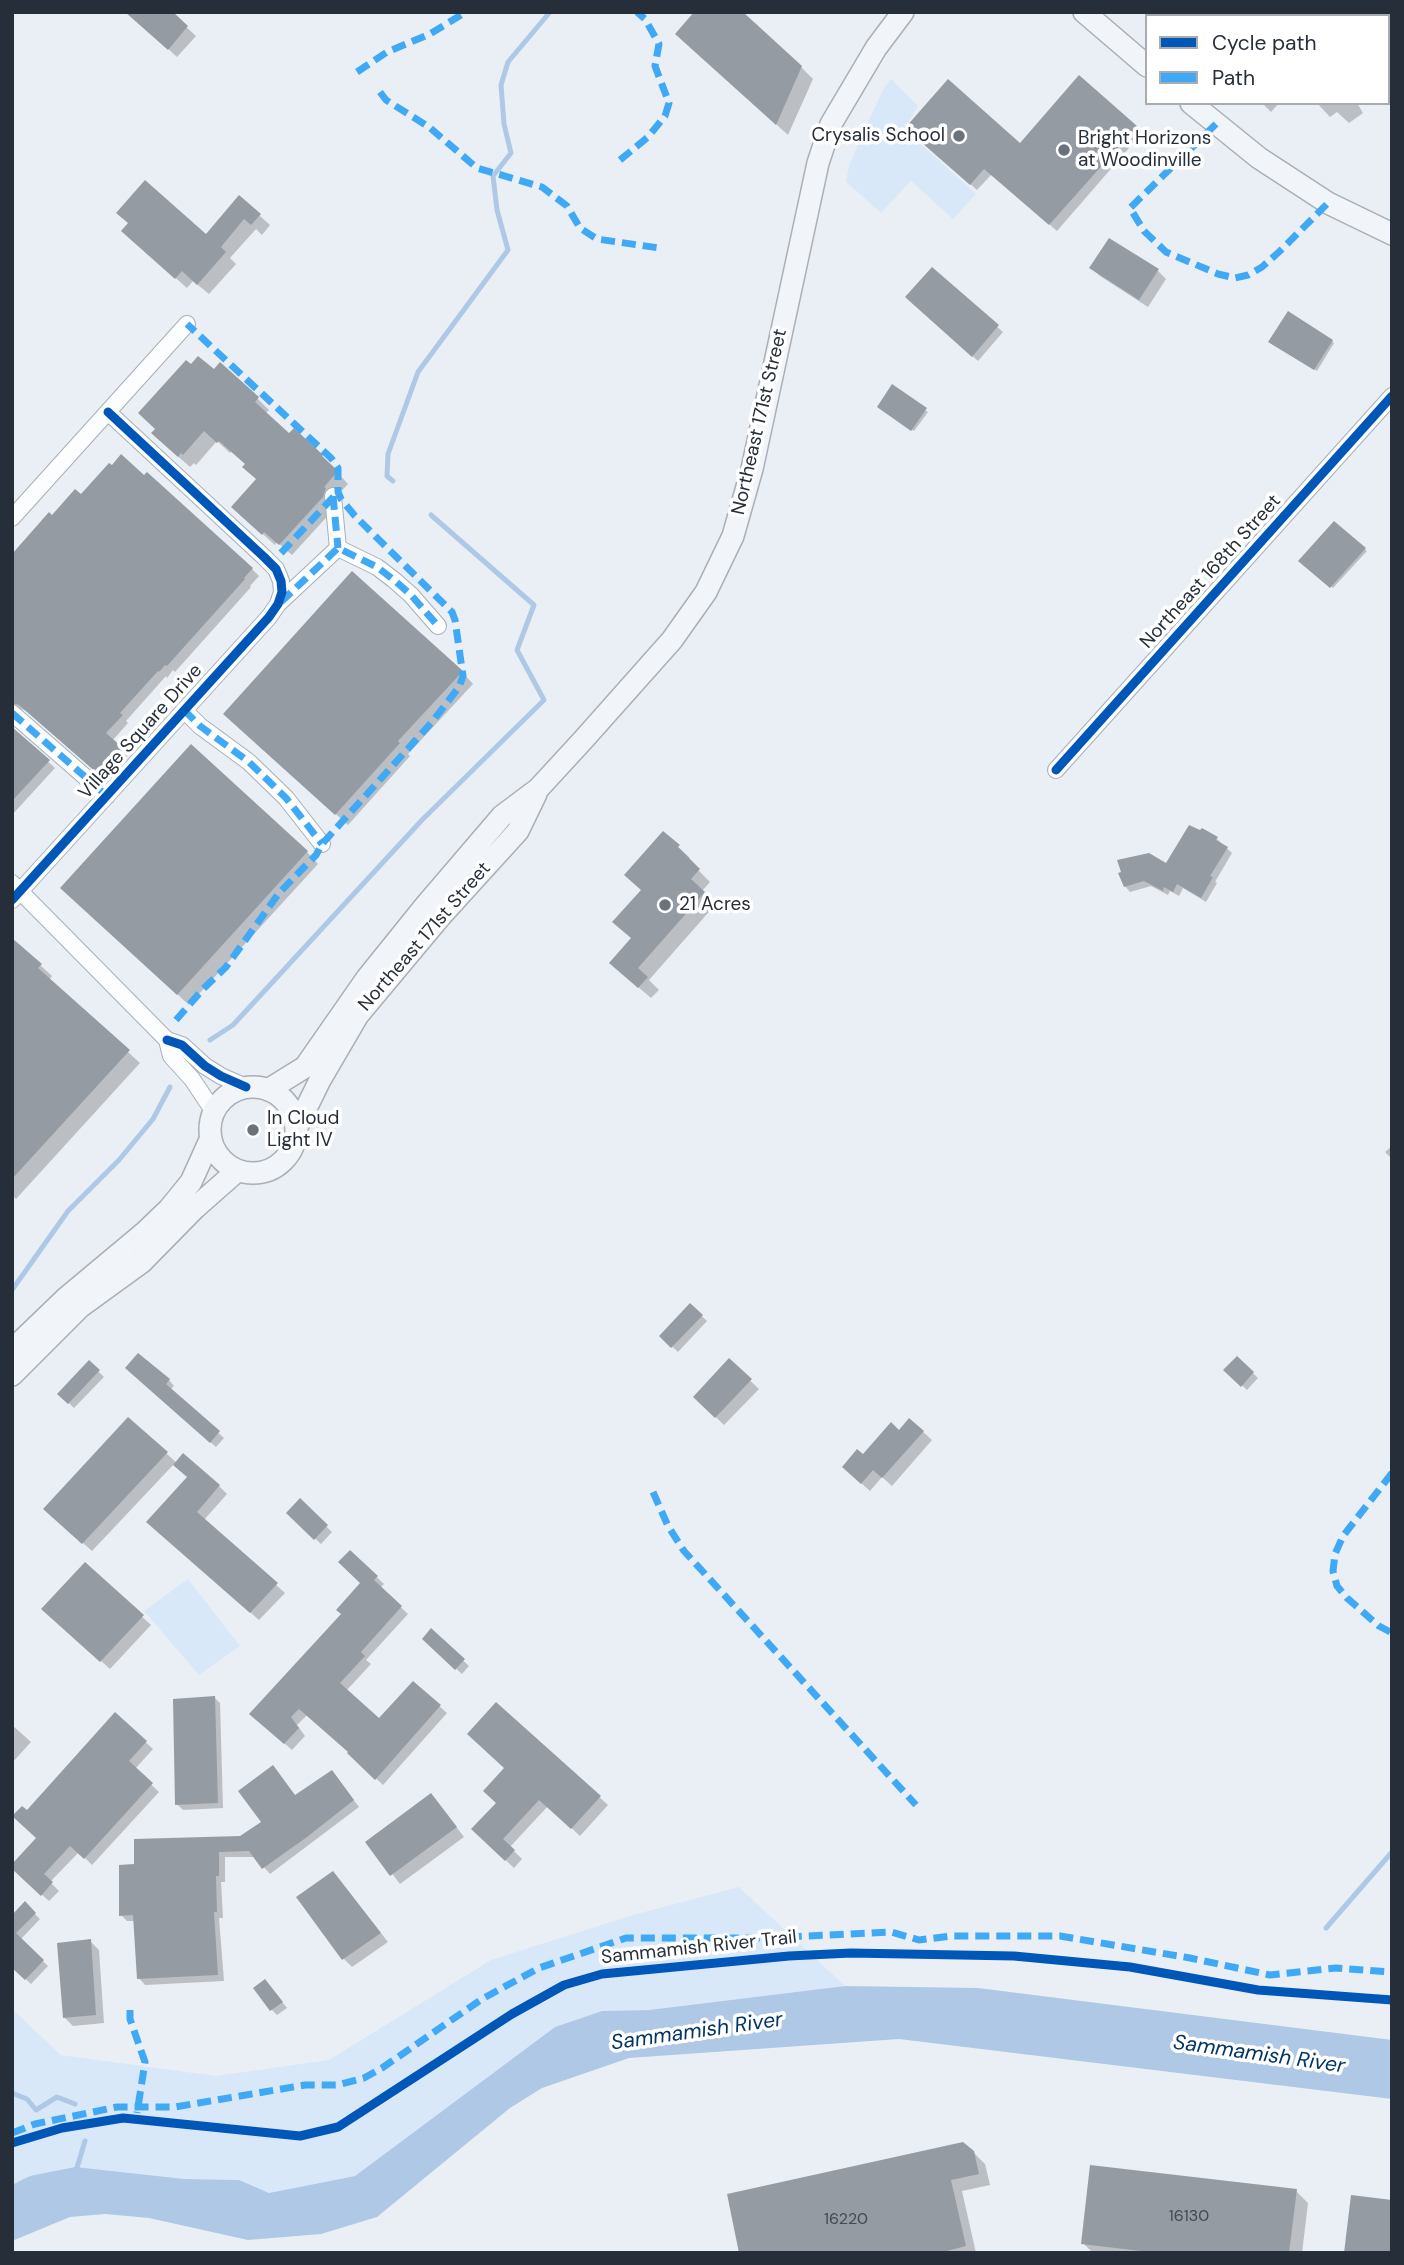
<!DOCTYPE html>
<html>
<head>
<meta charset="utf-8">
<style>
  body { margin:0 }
  #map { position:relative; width:1404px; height:2265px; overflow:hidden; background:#eaeff5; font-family:"DM Sans",sans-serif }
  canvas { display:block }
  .frame { position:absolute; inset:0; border:14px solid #252e39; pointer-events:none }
  .legend { position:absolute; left:1145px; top:14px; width:245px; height:91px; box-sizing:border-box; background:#fff; border:2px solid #a8abb0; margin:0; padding:9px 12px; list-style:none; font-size:21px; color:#252e39 }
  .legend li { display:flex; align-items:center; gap:14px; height:35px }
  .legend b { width:35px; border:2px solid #a8abb0 }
</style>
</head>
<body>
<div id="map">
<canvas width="1404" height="2265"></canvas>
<div class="frame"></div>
<ul class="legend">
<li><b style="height:9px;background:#0057b8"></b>Cycle path</li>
<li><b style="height:9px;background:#3fa9f5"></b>Path</li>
</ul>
</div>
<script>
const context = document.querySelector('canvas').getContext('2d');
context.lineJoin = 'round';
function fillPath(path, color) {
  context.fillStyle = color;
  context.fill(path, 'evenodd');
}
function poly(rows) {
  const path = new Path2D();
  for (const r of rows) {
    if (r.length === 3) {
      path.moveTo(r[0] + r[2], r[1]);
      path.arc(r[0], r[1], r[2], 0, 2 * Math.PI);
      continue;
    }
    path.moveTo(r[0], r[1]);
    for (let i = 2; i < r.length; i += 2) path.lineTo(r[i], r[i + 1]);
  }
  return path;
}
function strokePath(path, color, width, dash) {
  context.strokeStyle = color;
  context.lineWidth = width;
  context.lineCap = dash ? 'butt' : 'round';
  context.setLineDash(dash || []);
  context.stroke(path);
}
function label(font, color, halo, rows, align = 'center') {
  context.font = font + ' "DM Sans",sans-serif';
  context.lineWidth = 7;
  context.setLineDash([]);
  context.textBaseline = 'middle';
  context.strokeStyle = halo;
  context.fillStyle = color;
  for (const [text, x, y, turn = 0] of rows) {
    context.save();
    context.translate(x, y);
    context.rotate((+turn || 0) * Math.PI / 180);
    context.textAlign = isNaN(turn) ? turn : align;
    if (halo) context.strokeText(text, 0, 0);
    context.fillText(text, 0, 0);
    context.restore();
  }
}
fillPath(poly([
  [891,79,918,106,904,129,976,194,953,219,911,181,881,213,846,182,849,166,865,128,884,88],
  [188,1579,240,1646,199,1675,144,1611],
  [739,1887,845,1986,649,2010,602,2011,555,2027,355,2176,269,2193,239,2180,30,2176,12,2185,12,2009,61,2055,216,2076,329,2060,491,1960,633,1915]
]), '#d8e8f9');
fillPath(poly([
  [845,1986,978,1988,1392,2040,1392,2099,899,2039,629,2058,542,2088,510,2108,377,2217,321,2234,248,2240,149,2218,105,2214,70,2217,12,2241,12,2185,30,2176,75,2167,184,2179,239,2180,269,2193,355,2176,555,2027,602,2011,649,2010]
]), '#afc8e6');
fillPath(poly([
  [128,12,170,12,196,36,177,57],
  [1233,12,1345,12,1349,16,1230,16],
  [689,45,801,67,813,79,788,135],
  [1262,103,1279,103,1271,112],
  [1317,103,1357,103,1363,113,1349,123,1337,112,1330,117],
  [1135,127,1142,133,1057,231,992,174,977,190,914,134,1021,145],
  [240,198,270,225,262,235,256,229,230,258,236,264,209,294,193,281,187,288,134,241,207,236],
  [1091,268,1158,271,1166,279,1148,307,1100,276],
  [932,269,1003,332,978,361,912,303],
  [1332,341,1334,343,1317,371,1273,344],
  [214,372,258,399,269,410,265,414,289,436,322,456,348,484,334,499,334,509,292,555,277,542,275,545,245,518,258,480,247,464,232,451,230,453,217,441,196,465,194,463,190,467,165,445],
  [881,409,925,410,928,412,914,431],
  [1335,524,1367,551,1333,588,1300,561],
  [12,556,252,569,259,576,250,586,251,587,175,672,173,670,167,678,166,676,126,721,128,723,112,741,127,756,106,780,28,712,22,709,12,712],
  [462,672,473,684,408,754,410,756,348,825,237,725],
  [12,729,55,768,12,815],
  [663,833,690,858,688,860,710,882,702,891,715,905,649,980,659,990,651,998,623,974,643,891],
  [1217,839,1232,853,1215,882,1217,883,1206,902,1183,888,1179,896,1170,891,1168,895,1151,886,1130,892,1125,886],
  [307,852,318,864,189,1005,74,899],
  [12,947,40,965,52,976,49,980,140,1063,16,1199,12,1195],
  [1392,1146,1392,1159,1385,1152],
  [690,1305,707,1321,678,1352,661,1336],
  [1237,1358,1258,1378,1247,1390,1226,1370],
  [729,1361,759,1389,724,1425,695,1397],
  [90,1363,104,1377,74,1408,60,1394],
  [133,1374,169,1380,174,1386,170,1390,224,1438,216,1447],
  [128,1419,177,1463,219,1486,227,1494,204,1520,285,1593,259,1620,157,1530,189,1478,174,1464,92,1551,54,1517],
  [910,1420,932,1440,892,1486,882,1477,870,1491,852,1475,863,1456,899,1432],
  [300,1501,332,1532,321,1544,288,1513],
  [350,1552,384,1584,380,1588,408,1614,366,1660,371,1664,346,1691,379,1720,413,1683,447,1713,383,1785,349,1753,350,1752,307,1715,297,1725,305,1736,292,1750,259,1721,343,1614,363,1583],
  [85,1564,151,1625,110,1669,52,1617],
  [431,1631,469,1666,462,1674,424,1639],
  [215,1698,220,1703,223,1808,183,1810,177,1804],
  [496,1704,608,1805,580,1836,548,1806,510,1847,522,1859,514,1868,473,1829,498,1803,506,1768],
  [115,1714,153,1749,135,1769,159,1792,92,1865,79,1852,50,1882,59,1891,49,1901,19,1874,38,1839,27,1812],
  [12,1725,31,1742,12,1763],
  [273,1767,296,1797,338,1779,359,1807,270,1874,255,1857,225,1857,225,1882,221,1882,223,1918,219,1918,224,1981,145,1985,139,1978,136,1921,127,1921,121,1915,136,1866,240,1838,263,1822],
  [439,1804,464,1837,400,1884,368,1842],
  [341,1882,388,1942,352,1967,344,1959],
  [25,1904,40,1919,20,1940,48,1966,31,1984,12,1966,12,1917],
  [90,1941,99,1950,104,2023,73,2026,64,2017],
  [270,1987,287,2008,277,2015,272,2010],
  [973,2152,985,2164,990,2185,962,2191,976,2253,741,2253],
  [1296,2191,1308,2203,1302,2253,1093,2253,1083,2243]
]), '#0003');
strokePath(poly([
  [393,481,387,476,388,454,418,372,508,250,497,210,493,176,511,153,504,124,501,85,508,62,550,12],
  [210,1040,233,1025,422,820,544,700,517,650,534,605,431,515],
  [12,1290,68,1211,119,1160,153,1119,170,1087],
  [1326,1928,1392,1852],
  [12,2093,27,2099,36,2110,57,2097,75,2104],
  [76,2171,85,2141]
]), '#afc8e6', 5);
fillPath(poly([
  [125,12,173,12,188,26,168,50],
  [694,12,743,12,802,66,776,125,675,34],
  [1079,75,1137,126,1049,225,984,169,970,185,905,128,948,79,1020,143],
  [145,180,206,234,239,195,261,214,251,225,244,219,221,247,226,252,197,285,182,271,175,279,121,231,128,223,116,213],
  [1109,238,1159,269,1139,300,1089,268],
  [932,267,999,325,972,357,905,297],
  [1288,311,1333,340,1314,370,1268,342],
  [198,356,214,369,220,362,259,397,255,402,289,433,294,428,323,455,322,456,338,471,324,487,326,488,323,497,279,545,264,532,262,535,231,507,256,479,242,467,245,464,219,441,217,443,204,431,183,455,181,453,178,457,151,433,155,429,138,413,186,360,191,364],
  [892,384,927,408,911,431,877,407],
  [121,454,144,475,147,472,253,568,244,578,245,579,167,666,165,665,159,672,158,671,120,713,123,715,106,733,122,747,98,774,19,705,12,703,12,554,49,512,52,515,75,489,81,494,109,463,112,465],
  [1334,521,1366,548,1330,588,1298,561],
  [352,571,463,671,398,741,400,743,335,815,223,714],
  [12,727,50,760,12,801],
  [191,744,308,851,177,995,60,888],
  [1189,825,1200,830,1202,828,1218,837,1216,840,1228,847,1210,876,1213,877,1201,898,1177,884,1173,892,1164,887,1163,891,1144,881,1124,887,1118,873,1121,872,1117,860,1149,853,1166,863],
  [663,831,680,845,678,847,700,869,691,879,705,892,638,968,648,977,638,988,609,963,631,938,612,922,641,890,624,875],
  [12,938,42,964,38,968,130,1050,12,1179],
  [690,1303,703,1315,671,1348,659,1336],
  [138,1353,170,1379,166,1384,220,1431,210,1443,125,1368],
  [1237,1356,1254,1372,1241,1387,1223,1370],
  [729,1358,752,1379,715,1418,693,1397],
  [89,1360,100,1370,68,1404,57,1394],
  [128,1417,168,1452,82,1544,43,1509],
  [909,1418,924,1431,882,1478,873,1470,861,1484,842,1467,857,1449,863,1454,891,1422,899,1430],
  [183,1453,220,1485,197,1512,278,1583,250,1613,146,1522,187,1477,173,1465],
  [300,1498,328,1525,314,1540,286,1513],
  [350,1550,378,1576,374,1580,402,1606,361,1652,365,1656,340,1683,379,1718,413,1681,441,1705,375,1780,347,1753,348,1752,299,1709,291,1717,299,1728,284,1744,249,1714,341,1614,336,1610,360,1583,338,1562],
  [85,1562,144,1615,100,1662,41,1609],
  [431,1628,465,1659,455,1670,422,1639],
  [215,1696,218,1803,175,1805,173,1699],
  [496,1702,601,1796,571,1829,539,1800,503,1839,515,1850,505,1861,471,1829,496,1803,483,1791,504,1768,467,1734],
  [115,1712,147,1741,129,1761,153,1783,84,1859,70,1846,44,1874,53,1882,41,1896,12,1869,12,1864,36,1838,12,1816,22,1806,27,1810],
  [273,1765,295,1795,332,1770,354,1800,307,1837,262,1869,249,1851,219,1852,219,1876,216,1876,217,1912,214,1912,218,1975,137,1979,133,1915,119,1916,119,1865,134,1864,134,1839,240,1836,261,1822,238,1791],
  [431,1793,457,1827,390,1876,365,1842],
  [333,1871,381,1933,342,1960,296,1897],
  [25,1901,36,1913,16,1933,44,1960,25,1980,12,1968,12,1915],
  [91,1939,96,2015,63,2018,57,1943],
  [265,1979,283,2002,270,2011,253,1988],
  [963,2142,974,2151,979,2174,951,2180,966,2246,939,2253,739,2253,727,2194],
  [1090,2165,1297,2189,1289,2253,1158,2253,1081,2244],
  [1351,2195,1392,2200,1392,2253,1344,2253]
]), '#959ba2');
const street = poly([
  [333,496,338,548],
  [12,518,187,324],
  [278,604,338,548,377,567,394,580,411,595,438,626],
  [184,710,200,726,249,762,286,798,322,844],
  [12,713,107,796],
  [1056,770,1392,396],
  [12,883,167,1040,171,1056,192,1079,214,1112],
  [12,900,269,617,278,604,282,592,281,581,276,569,264,557,108,412],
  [167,1040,182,1045,205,1066,221,1076,246,1087]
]);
const secondary = poly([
  [1084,12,1147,66],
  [1191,103,1259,158,1328,203,1392,234],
  [253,1130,43],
  [268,1090,305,1067,367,978,425,906,502,816,538,789,584,739,672,640,706,592,733,536,752,469,818,163,831,124,876,48,903,12],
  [297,1127,320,1080,358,1015,439,918,518,831,536,794],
  [12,1350,66,1298,145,1232,169,1209,191,1182,210,1140],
  [12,1375,80,1307,142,1262,195,1208,237,1171]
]);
strokePath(street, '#a8afb6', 18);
strokePath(secondary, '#a8afb6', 24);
strokePath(street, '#fcfdfe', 16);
strokePath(secondary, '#f1f4f8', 21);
strokePath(poly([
  [357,72,387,52,430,34,466,12],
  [380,92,386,100,429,127,477,168,542,187,567,206,580,228,597,239,659,248],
  [1216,124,1130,208,1144,231,1166,252,1218,274,1235,278,1248,275,1262,267,1280,251,1328,203],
  [620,160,648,137,665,116,669,103,655,66,659,44,645,19,637,12],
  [333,496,338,548],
  [281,553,338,492],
  [281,602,338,548,377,567,394,580,411,595,438,626],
  [184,710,200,726,249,762,286,798,322,844],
  [12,713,107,796],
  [176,1020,203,989,226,967,279,893,316,855,322,844,432,722,459,687,463,676,455,620,452,612,355,516,341,499,338,492,338,468,331,458,187,324],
  [1392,1473,1343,1536,1335,1554,1333,1571,1337,1586,1347,1598,1379,1626,1392,1633],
  [653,1492,668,1526,684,1551,916,1805],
  [130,2010,130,2019,145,2062,137,2113],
  [12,2133,35,2124,117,2107,175,2107,305,2085,337,2085,364,2078,382,2068,482,1999,539,1968,626,1938,764,1938,891,1932,919,1940,951,1936,1060,1936,1190,1958,1270,1975,1336,1968,1392,1972]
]), '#3fa9f5', 7, [14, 7]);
strokePath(poly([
  [1056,770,1392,396],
  [12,900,269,617,278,604,282,592,281,581,276,569,264,557,108,412],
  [167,1040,182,1045,205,1066,221,1076,246,1087],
  [12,2143,62,2128,123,2118,300,2136,338,2127,512,2014,564,1985,602,1974,789,1956,851,1953,1014,1956,1130,1967,1258,1990,1392,2000]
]), '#0057b8', 9);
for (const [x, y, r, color] of [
  [959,136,7,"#6a727b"],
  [1064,150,7,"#6a727b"],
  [665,905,7,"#6a727b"],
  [253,1130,7,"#6a727b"]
]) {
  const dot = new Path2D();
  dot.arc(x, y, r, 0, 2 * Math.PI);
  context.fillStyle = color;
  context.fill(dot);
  strokePath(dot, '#fff', 2.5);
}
label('16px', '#414953', null, [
  ["16130",1189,2217],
  ["16220",846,2220]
]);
label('19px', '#252e39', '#fff', [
  ["Crysalis School",945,136,"right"],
  ["Bright Horizons",1078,139],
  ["at Woodinville",1078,161],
  ["21 Acres",679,905],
  ["In Cloud",267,1119],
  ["Light IV",267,1141]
], 'left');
label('19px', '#252e39', '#fff', [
  ["Northeast 171st Street",760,422,-77],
  ["Northeast 168th Street",1211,572,-48],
  ["Village Square Drive",141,732,-48],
  ["Northeast 171st Street",425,937,-49],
  ["Sammamish River Trail",699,1948,-6]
]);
label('italic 21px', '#013564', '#fff', [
  ["Sammamish River",697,2032,-8],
  ["Sammamish River",1259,2055,8]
]);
</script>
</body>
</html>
